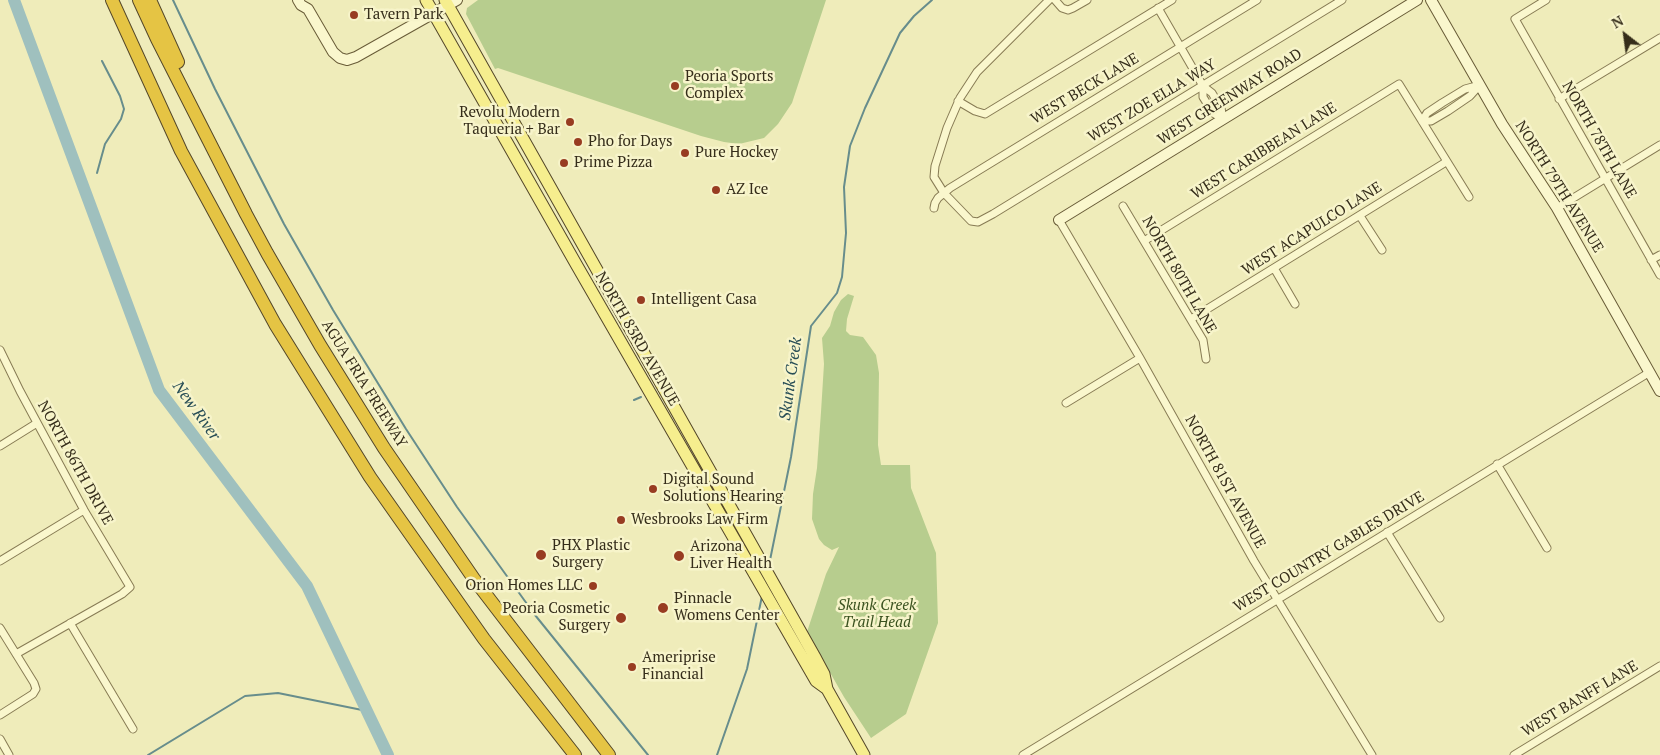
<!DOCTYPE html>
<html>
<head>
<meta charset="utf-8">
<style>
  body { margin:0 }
  #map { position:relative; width:1660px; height:755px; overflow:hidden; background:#efecba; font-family:"PT Serif",serif }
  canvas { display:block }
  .north { position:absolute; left:1600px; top:10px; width:50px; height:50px; -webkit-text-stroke:4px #f7f4ca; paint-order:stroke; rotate:330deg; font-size:14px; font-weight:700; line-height:20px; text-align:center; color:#352d1a }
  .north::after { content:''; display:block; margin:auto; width:18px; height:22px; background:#352d1a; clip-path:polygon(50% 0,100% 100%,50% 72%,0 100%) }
</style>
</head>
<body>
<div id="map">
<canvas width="1660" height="755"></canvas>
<div class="north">N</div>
</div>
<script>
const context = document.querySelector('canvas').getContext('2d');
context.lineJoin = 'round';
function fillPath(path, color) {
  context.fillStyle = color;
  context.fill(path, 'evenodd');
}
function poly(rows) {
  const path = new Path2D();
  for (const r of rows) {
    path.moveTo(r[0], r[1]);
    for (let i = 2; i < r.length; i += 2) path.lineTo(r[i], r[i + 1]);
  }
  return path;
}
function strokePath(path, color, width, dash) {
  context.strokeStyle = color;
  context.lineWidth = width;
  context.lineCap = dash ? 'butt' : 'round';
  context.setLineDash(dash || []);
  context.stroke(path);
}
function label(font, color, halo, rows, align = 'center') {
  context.font = font + ' "PT Serif",serif';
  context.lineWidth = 5;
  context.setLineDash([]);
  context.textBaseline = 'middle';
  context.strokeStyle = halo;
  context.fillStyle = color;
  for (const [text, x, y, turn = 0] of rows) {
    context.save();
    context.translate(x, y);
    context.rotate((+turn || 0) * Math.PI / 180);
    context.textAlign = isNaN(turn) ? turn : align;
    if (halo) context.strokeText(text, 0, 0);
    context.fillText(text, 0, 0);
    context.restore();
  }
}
fillPath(poly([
  [478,0,826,0,792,103,778,124,764,138,739,144,724,142,701,136,498,68,495,69,466,14,467,8],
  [848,294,854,296,847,319,846,331,850,335,863,337,876,355,879,373,878,445,881,465,910,465,911,488,936,553,938,623,906,714,871,738,844,697,807,632,826,574,839,547,832,550,824,545,819,539,812,519,813,494,817,468,821,412,824,364,822,338,830,326,834,312,841,300]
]), '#b7cd8e');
strokePath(poly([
  [173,0,215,89,284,224,333,310,406,429,457,507,535,615,648,755],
  [97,173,105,144,121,119,124,109,120,96,102,61],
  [634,400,641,397],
  [769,565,791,457,811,326,837,293,842,277,846,233,844,187,850,146,865,108,900,33,914,16,932,0],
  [148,755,245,696,278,693,367,711],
  [717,755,747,669,762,596]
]), '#678d8c', 2);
strokePath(poly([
  [14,0,159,390,307,586,388,755]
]), '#9fc0be', 12);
const street = poly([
  [1049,0,977,72,960,98,947,128,935,166,934,177,944,193,971,221,978,222,993,214,1342,0],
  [1055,0,1062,8,1068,10,1073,8,1087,0],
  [1546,0,1515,19,1660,275],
  [1158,8,1203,86,1203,97,1213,113,1223,119],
  [1203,86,1212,93,1221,108,1223,119],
  [1559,99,1660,38],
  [958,101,975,111,985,114,1172,0],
  [1422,121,1431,121,1448,111,1470,96,1480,85],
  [1422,121,1427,113,1442,103,1465,89,1480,85],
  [1123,206,1203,340,1206,359],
  [934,208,935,203,938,198,950,188,1257,0],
  [1557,208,1660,145],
  [1360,216,1382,250],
  [1059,220,1140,358,1254,561,1372,755],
  [1144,241,1399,84,1469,197],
  [1651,260,1660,255],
  [1274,268,1295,304],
  [1191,319,1446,162],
  [0,350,20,391,84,510,130,587,122,594,16,654],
  [1066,403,1140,358],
  [0,446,37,423],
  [1497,464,1547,548],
  [1387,532,1440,618],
  [0,561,84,510],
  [70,623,133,729],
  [0,628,34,683,36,689,33,694,0,715],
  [0,739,9,755],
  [1023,755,1650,372],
  [1514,755,1660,666]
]);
const secondary = poly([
  [298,0,301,5,308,9,333,52,340,58,347,60,356,57,457,0],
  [1431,0,1502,124,1557,208,1660,391],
  [1059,220,1417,0]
]);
const primary = poly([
  [426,0,576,264,816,681,827,689],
  [445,0,816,659,824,674,827,689,864,755]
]);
const highway = poly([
  [112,0,181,151,275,324,370,477,484,639,575,755],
  [139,0,157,39,246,214,267,253,320,345,384,448,474,579,609,755],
  [150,0,178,62]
]);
strokePath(street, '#877b54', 9);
strokePath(secondary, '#685b37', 12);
strokePath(primary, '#544729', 13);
strokePath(highway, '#544729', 14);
strokePath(street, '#faf7cd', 7);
strokePath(secondary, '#faf7cd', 10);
strokePath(primary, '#f6ee8e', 11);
strokePath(highway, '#e5c444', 12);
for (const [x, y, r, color] of [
  [354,15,5,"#983c21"],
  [675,86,5,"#983c21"],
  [570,122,5,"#983c21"],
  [578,142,5,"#983c21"],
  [685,153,5,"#983c21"],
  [564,163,5,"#983c21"],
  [716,190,5,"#983c21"],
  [641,300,5,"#983c21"],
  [653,489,5,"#983c21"],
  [621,520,5,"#983c21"],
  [541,555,6,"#983c21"],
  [679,556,6,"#983c21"],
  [593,586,5,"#983c21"],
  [663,608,6,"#983c21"],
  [621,618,6,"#983c21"],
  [632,667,5,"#983c21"]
]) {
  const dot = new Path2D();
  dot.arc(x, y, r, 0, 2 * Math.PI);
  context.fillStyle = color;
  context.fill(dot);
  strokePath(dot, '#f7f4ca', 2);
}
label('15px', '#352d1a', '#f7f4ca', [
  ["Tavern Park",364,15],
  ["Peoria Sports",685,77],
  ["Complex",685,94],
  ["Revolu Modern",560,113,"right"],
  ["Taqueria + Bar",560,130,"right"],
  ["Pho for Days",588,142],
  ["Pure Hockey",695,153],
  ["Prime Pizza",574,163],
  ["AZ Ice",726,190],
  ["Intelligent Casa",651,300],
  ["Digital Sound",663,480],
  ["Solutions Hearing",663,497],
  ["Wesbrooks Law Firm",631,520],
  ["PHX Plastic",552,546],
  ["Surgery",552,563],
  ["Arizona",690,547],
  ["Liver Health",690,564],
  ["Orion Homes LLC",583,586,"right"],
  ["Pinnacle",674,599],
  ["Womens Center",674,616],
  ["Peoria Cosmetic",610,609,"right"],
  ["Surgery",610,626,"right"],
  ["Ameriprise",642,658],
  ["Financial",642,675]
], 'left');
label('15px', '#352d1a', '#f7f4ca', [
  ["WEST BECK LANE",1085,89,-31],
  ["WEST GREENWAY ROAD",1230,97,-32],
  ["WEST ZOE ELLA WAY",1152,101,-31],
  ["NORTH 78TH LANE",1599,140,60],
  ["WEST CARIBBEAN LANE",1264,151,-32],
  ["NORTH 79TH AVENUE",1559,187,58],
  ["WEST ACAPULCO LANE",1312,229,-32],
  ["NORTH 80TH LANE",1179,275,60],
  ["NORTH 83RD AVENUE",637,339,60],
  ["AGUA FRIA FREEWAY",364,384,58],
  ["NORTH 86TH DRIVE",75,463,61],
  ["NORTH 81ST AVENUE",1225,482,61],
  ["WEST COUNTRY GABLES DRIVE",1329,552,-31],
  ["WEST BANFF LANE",1580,699,-31]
]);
label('italic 15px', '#3a521f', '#f7f4ca', [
  ["Skunk Creek",877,606],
  ["Trail Head",877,623]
]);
label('italic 16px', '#284e56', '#f7f4ca', [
  ["Skunk Creek",791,379,-82],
  ["New River",196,411,54]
]);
</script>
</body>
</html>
